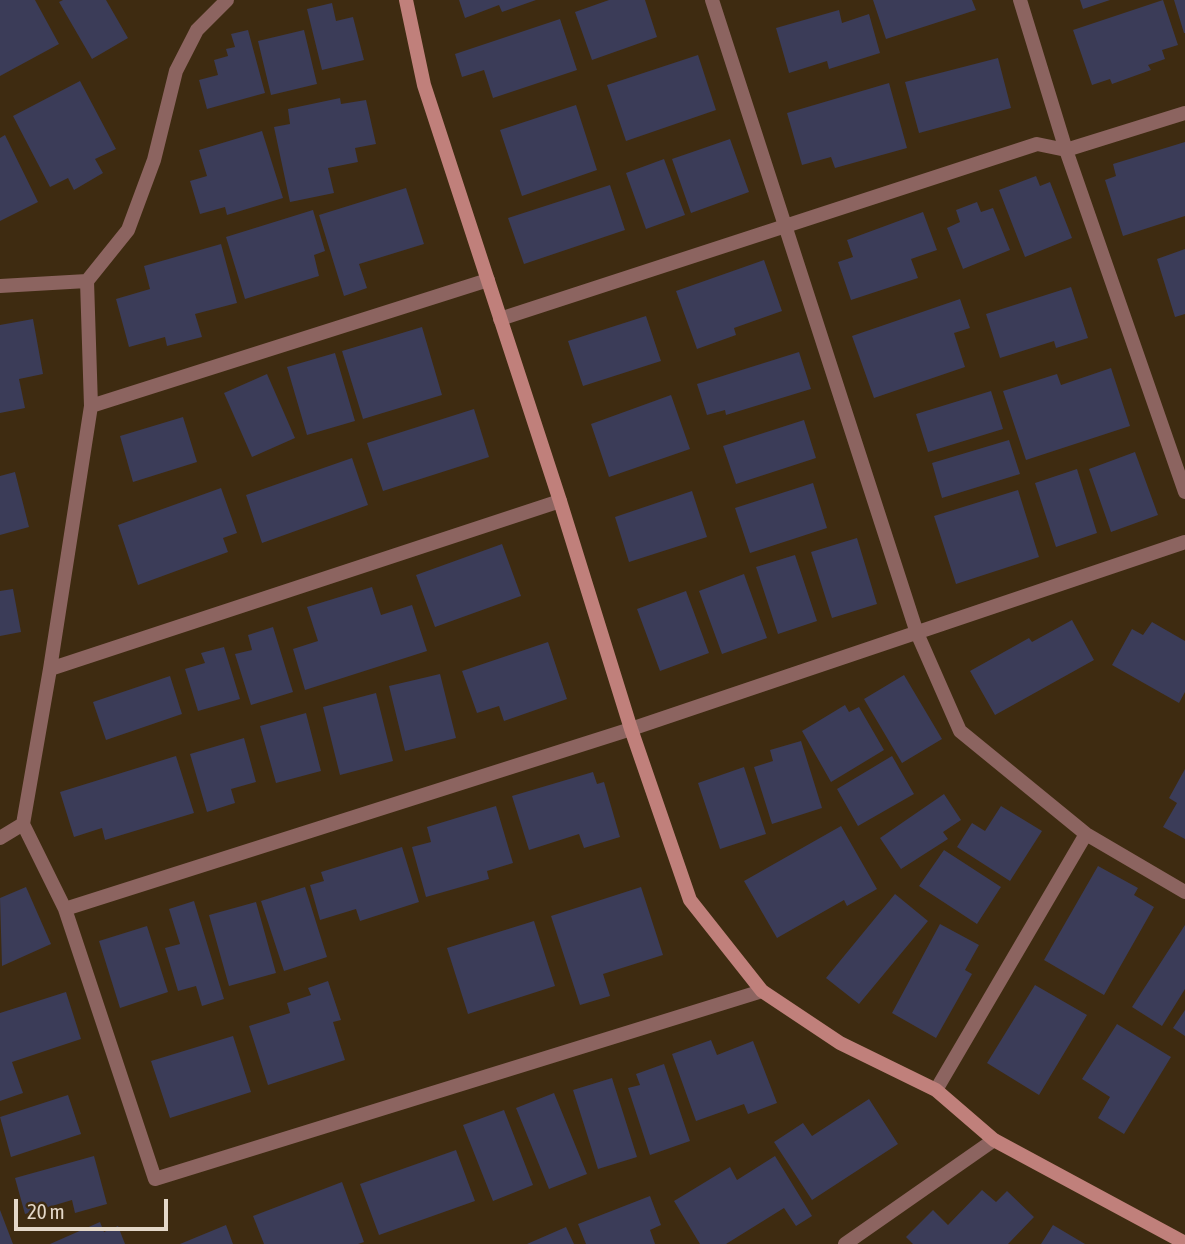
<!DOCTYPE html>
<html>
<head>
<meta charset="utf-8">
<style>
  body { margin:0 }
  #map { position:relative; width:1185px; height:1244px; overflow:hidden; background:#3e2b11; font-family:"Asap Condensed",sans-serif }
  canvas { display:block }
  .scale { position:absolute; left:14px; top:1199px; width:154px; height:32px; box-sizing:border-box; border:4px solid #e4d8c9; border-top:0; padding-left:9px; font-size:21px; line-height:24px; white-space:nowrap; color:#e4d8c9; -webkit-text-stroke:5px #3e2b11; paint-order:stroke }
</style>
</head>
<body>
<div id="map">
<canvas width="1185" height="1244"></canvas>
<div class="scale">20 m</div>
</div>
<script>
const context = document.querySelector('canvas').getContext('2d');
context.lineJoin = 'round';
function fillPath(path, color) {
  context.fillStyle = color;
  context.fill(path, 'evenodd');
}
function poly(rows) {
  const path = new Path2D();
  for (const r of rows) {
    path.moveTo(r[0], r[1]);
    for (let i = 2; i < r.length; i += 2) path.lineTo(r[i], r[i + 1]);
  }
  return path;
}
function strokePath(path, color, width, dash) {
  context.strokeStyle = color;
  context.lineWidth = width;
  context.lineCap = dash ? 'butt' : 'round';
  context.setLineDash(dash || []);
  context.stroke(path);
}
fillPath(poly([
  [0,0,35,0,59,44,0,76],
  [63,0,106,0,128,38,92,59,59,2],
  [459,0,536,0,502,12,499,5,465,18],
  [609,0,645,0,657,37,592,60,575,12],
  [873,0,972,0,976,10,886,39],
  [1080,0,1110,0,1083,9],
  [1163,0,1178,45,1162,50,1165,59,1148,65,1151,70,1112,84,1110,79,1092,85,1073,30],
  [1174,0,1185,0,1185,33,1184,33],
  [332,3,336,21,353,17,364,60,322,70,307,9],
  [839,10,842,23,869,14,880,53,829,69,827,61,789,73,776,28],
  [560,19,577,70,493,98,484,70,462,77,455,54],
  [248,30,265,93,207,109,199,80,218,75,214,60,228,56,226,49,235,47,231,34],
  [304,30,317,84,271,95,258,41],
  [698,55,716,110,626,141,607,85],
  [998,58,1011,108,919,133,905,82],
  [80,81,116,149,95,159,103,173,74,190,68,178,50,187,13,116],
  [889,83,907,148,835,168,831,157,802,165,787,113],
  [340,98,341,104,366,100,376,144,355,148,358,162,328,168,334,193,290,202,274,127,290,124,288,109],
  [576,105,597,170,522,196,500,130],
  [262,131,283,198,227,215,225,207,200,214,190,181,207,176,199,150],
  [5,135,38,202,0,221,0,138],
  [730,139,749,192,691,213,672,159],
  [1185,142,1185,216,1123,236,1105,180,1116,176,1113,164],
  [664,159,685,215,646,229,626,173],
  [1036,176,1040,186,1050,182,1072,238,1025,257,999,190],
  [610,185,625,230,524,264,508,218],
  [406,188,424,244,359,264,367,288,344,296,319,215],
  [977,202,981,212,993,208,1010,250,963,269,947,228,960,222,956,210],
  [313,210,325,251,314,255,319,276,245,299,226,237],
  [923,212,937,250,911,259,918,278,851,300,838,262,853,257,847,240],
  [221,244,237,303,195,314,202,337,167,346,165,337,129,347,116,299,150,289,144,266],
  [1185,249,1185,314,1175,317,1157,259],
  [764,260,782,311,734,328,736,335,697,349,676,291],
  [1071,287,1088,338,1056,348,1054,341,1000,358,986,314],
  [960,299,970,328,954,333,965,367,874,398,852,336],
  [646,316,661,361,583,386,568,341],
  [33,319,43,374,19,379,25,408,0,413,0,325],
  [422,327,442,395,363,419,342,351],
  [799,352,811,389,726,415,725,410,707,415,697,384],
  [335,353,355,421,307,435,287,367],
  [1111,368,1130,426,1026,460,1003,391,1057,374,1061,385],
  [267,374,295,438,252,457,224,393],
  [991,391,1003,429,928,452,916,414],
  [671,395,690,449,609,477,591,424],
  [474,409,489,457,383,491,367,443],
  [183,417,197,462,133,482,120,436],
  [804,420,816,458,736,484,723,446],
  [1009,440,1020,474,942,498,932,463],
  [1135,452,1158,515,1111,532,1089,469],
  [352,458,368,505,262,543,246,495],
  [1077,469,1097,533,1056,547,1035,483],
  [15,472,29,527,0,535,0,476],
  [813,483,827,528,750,553,735,508],
  [221,488,237,533,223,538,228,552,138,585,118,525],
  [1018,490,1039,557,956,584,934,516],
  [692,491,707,537,629,562,615,517],
  [857,538,877,604,832,618,811,552],
  [502,544,521,596,435,627,416,575],
  [795,555,817,621,778,634,756,567],
  [744,574,767,638,722,654,699,591],
  [372,587,381,615,412,605,427,651,305,690,293,649,318,641,307,607],
  [13,589,21,632,0,636,0,591],
  [686,591,709,653,660,671,637,609],
  [1072,620,1094,660,995,715,970,671,1029,638,1032,642],
  [1152,622,1185,641,1185,692,1179,703,1112,665,1132,629,1143,635],
  [273,627,293,692,251,705,235,654,252,650,248,635],
  [548,642,567,699,504,721,499,706,477,713,462,671],
  [224,647,240,699,198,711,185,669,205,663,201,653],
  [440,674,456,738,405,751,389,686],
  [904,675,942,739,902,763,864,699],
  [170,676,182,714,106,740,93,702],
  [376,693,393,761,340,775,323,707],
  [845,705,849,712,859,707,884,750,831,782,802,731],
  [306,713,321,771,276,783,260,726],
  [244,738,256,782,231,789,235,803,207,812,190,754],
  [801,741,822,808,772,824,754,767,773,761,770,750],
  [176,756,194,813,105,840,102,828,74,837,60,792],
  [892,756,914,794,858,826,837,789],
  [744,767,766,834,720,849,698,783],
  [1185,769,1185,839,1163,827,1177,803,1169,798],
  [593,772,597,784,604,782,620,837,584,848,579,834,529,850,512,796],
  [944,794,961,820,943,832,948,839,901,869,880,838],
  [496,806,513,863,487,871,489,879,426,897,412,847,431,842,427,827],
  [1001,806,1042,831,1010,881,957,847,972,823,985,831],
  [841,826,877,889,847,906,844,900,777,938,744,881],
  [402,847,419,902,360,921,356,909,320,920,310,885,324,881,321,872],
  [944,850,1001,887,977,924,919,886],
  [1098,866,1138,888,1134,895,1154,907,1104,995,1044,960],
  [26,887,51,944,2,966,0,898],
  [305,887,327,957,284,971,261,901],
  [641,887,663,955,603,974,610,996,580,1005,551,916],
  [895,894,928,921,859,1004,826,978],
  [194,901,224,999,202,1006,196,986,178,991,165,948,180,944,169,909],
  [256,902,276,973,229,986,209,915],
  [534,921,555,986,468,1014,447,948],
  [940,924,979,945,965,970,972,974,936,1038,892,1013],
  [1185,925,1185,989,1162,1026,1132,1007],
  [147,926,168,992,120,1008,99,941],
  [328,981,341,1020,333,1022,345,1060,268,1085,249,1026,290,1013,287,1003,311,995,308,988],
  [1035,985,1087,1015,1039,1095,987,1063],
  [66,992,81,1039,12,1062,23,1093,0,1101,0,1013],
  [1185,1010,1185,1036,1173,1028],
  [1117,1024,1171,1057,1124,1134,1098,1118,1110,1097,1082,1079],
  [233,1036,251,1092,170,1118,151,1061],
  [711,1040,717,1055,753,1041,777,1103,748,1114,744,1104,696,1121,672,1054],
  [664,1064,690,1141,650,1155,628,1088,640,1085,636,1074],
  [612,1078,637,1157,598,1169,573,1090],
  [554,1093,587,1174,549,1189,516,1108],
  [68,1095,81,1134,11,1157,0,1117],
  [869,1099,898,1144,812,1200,774,1142,803,1123,812,1136],
  [504,1110,533,1185,493,1201,463,1125],
  [456,1150,475,1201,379,1235,360,1184],
  [94,1156,107,1204,75,1213,72,1200,25,1214,15,1178],
  [775,1156,812,1216,796,1226,784,1208,726,1244,700,1244,674,1201,730,1167,737,1180],
  [342,1182,364,1242,358,1244,264,1244,253,1216],
  [982,1190,996,1202,1007,1191,1034,1217,1008,1244,913,1244,906,1237,933,1210,948,1225],
  [650,1196,661,1225,650,1230,655,1244,586,1244,578,1224],
  [0,1210,13,1244,0,1244],
  [100,1222,104,1232,118,1226,125,1244,50,1244],
  [226,1225,233,1244,180,1244],
  [1053,1225,1085,1244,1041,1244],
  [566,1227,574,1244,527,1244]
]), '#3b3c58');
strokePath(poly([
  [712,0,917,633,960,731,1086,834,1185,892],
  [1020,0,1066,150,1185,492],
  [0,286,87,281],
  [500,319,1037,144,1066,150,1185,113],
  [91,406,488,280],
  [50,669,560,501],
  [23,824,65,909,155,1179,762,991],
  [0,838,23,824,50,669,91,406,87,281,128,230,154,160,176,71,197,30,227,0],
  [65,909,631,729,1185,542],
  [936,1090,1086,834],
  [845,1244,994,1140]
]), '#8c6460', 14);
strokePath(poly([
  [406,0,424,85,560,501,631,729,690,900,762,991,840,1043,936,1090,994,1140,1185,1243]
]), '#c0807b', 14);
</script>
</body>
</html>
